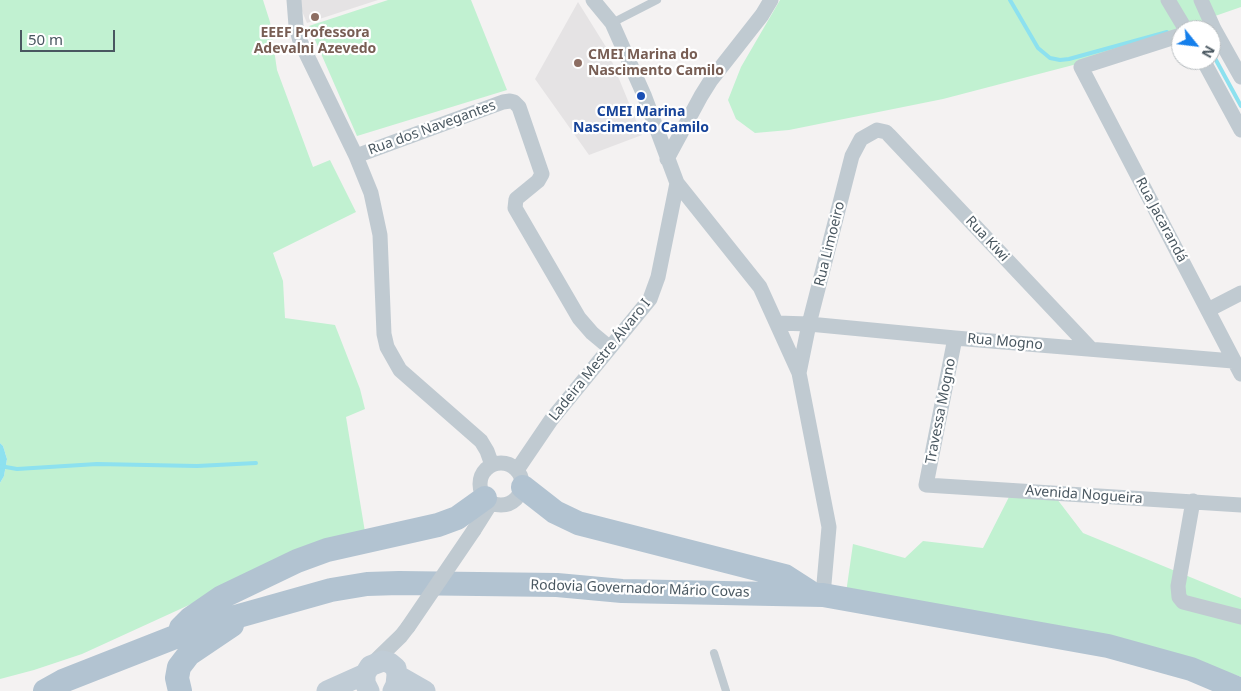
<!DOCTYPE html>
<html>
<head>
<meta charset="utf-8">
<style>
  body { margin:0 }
  #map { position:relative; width:1241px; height:691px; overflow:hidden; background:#f4f2f2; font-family:"Noto Sans",sans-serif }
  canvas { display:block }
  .north { position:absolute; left:1171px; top:20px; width:50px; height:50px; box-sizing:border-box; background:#fff; border:1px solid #b6bcbf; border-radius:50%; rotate:119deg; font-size:14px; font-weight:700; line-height:20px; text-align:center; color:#495760 }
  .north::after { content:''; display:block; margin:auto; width:18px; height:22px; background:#157feb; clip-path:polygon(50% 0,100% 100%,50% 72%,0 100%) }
  .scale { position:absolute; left:20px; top:30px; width:95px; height:22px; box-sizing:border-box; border:2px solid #495760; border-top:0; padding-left:6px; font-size:15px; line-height:18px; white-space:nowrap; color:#495760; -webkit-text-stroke:4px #fff; paint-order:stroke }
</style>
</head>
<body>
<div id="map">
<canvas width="1241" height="691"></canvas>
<div class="north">N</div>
<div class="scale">50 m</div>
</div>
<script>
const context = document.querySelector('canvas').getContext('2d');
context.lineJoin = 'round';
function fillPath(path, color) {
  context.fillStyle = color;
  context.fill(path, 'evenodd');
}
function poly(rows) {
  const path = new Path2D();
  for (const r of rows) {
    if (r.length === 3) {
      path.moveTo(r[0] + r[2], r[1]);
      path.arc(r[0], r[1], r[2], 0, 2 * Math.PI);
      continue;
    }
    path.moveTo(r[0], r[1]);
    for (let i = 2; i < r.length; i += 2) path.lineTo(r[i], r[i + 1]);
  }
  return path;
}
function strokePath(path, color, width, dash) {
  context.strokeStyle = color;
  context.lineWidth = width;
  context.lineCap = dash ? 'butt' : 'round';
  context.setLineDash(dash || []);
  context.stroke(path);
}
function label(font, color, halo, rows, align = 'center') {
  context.font = font + ' "Noto Sans",sans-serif';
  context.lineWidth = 4.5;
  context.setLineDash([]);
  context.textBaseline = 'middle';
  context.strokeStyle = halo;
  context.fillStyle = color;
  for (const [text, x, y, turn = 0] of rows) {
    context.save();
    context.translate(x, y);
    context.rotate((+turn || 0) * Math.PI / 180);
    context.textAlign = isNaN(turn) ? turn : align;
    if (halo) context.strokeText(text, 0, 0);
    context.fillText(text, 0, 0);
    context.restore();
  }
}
fillPath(poly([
  [300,0,378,0,307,23,302,11],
  [578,2,606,47,642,135,589,155,535,79]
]), '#e5e3e4');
fillPath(poly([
  [0,0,263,0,270,22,277,70,313,167,330,160,356,212,273,253,283,281,285,318,335,325,360,389,365,409,346,417,365,532,283,562,82,654,34,670,0,679,0,483,4,476,7,459,3,446,0,443],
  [388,0,471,0,507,90,357,136,309,26],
  [780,0,1241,0,1241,7,1077,64,943,99,789,130,755,133,736,119,728,100,741,67],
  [1011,493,1057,499,1083,533,1241,598,1241,677,1218,669,846,593,853,544,905,558,923,541,983,548]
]), '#c1f1d1');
fillPath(poly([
  [0,443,3,446,7,459,4,476,0,483]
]), '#8de1ef');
strokePath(poly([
  [1010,0,1038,48,1050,58,1060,60,1069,59,1167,32],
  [1193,25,1199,30],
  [1211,51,1241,106],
  [0,466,17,469,97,464,197,466,256,463]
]), '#8de1ef', 4);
strokePath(poly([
  [612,23,657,0],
  [714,653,726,691]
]), '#c0cad1', 8);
strokePath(poly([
  [294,0,296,26,300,41,356,156,371,193,380,235,384,334,387,347,400,370,481,441,487,451,492,465],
  [593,0,612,23,644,95,677,183,760,287,799,373,829,527,823,595],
  [1168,0,1186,30],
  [1201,0,1214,29,1241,77],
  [1181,35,1081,67,1241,374],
  [1203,60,1241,130],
  [356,156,503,102,510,101,514,102,519,107,542,174,538,181,516,199,515,208,579,318,592,333,610,348],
  [667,159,701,96,711,80,762,15,771,0],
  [1208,310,1241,293],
  [777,323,809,324,955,338,1233,361],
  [955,338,926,485,1241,505],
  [799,373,809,324,852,156,861,139,877,130,886,132,889,135,1091,349],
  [501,484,21],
  [517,470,551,420,650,299,658,277,677,183],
  [1193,501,1178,586,1179,597,1183,602,1241,617],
  [474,530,491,503],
  [371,665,401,636,408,627]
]), '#c0cad1', 15);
strokePath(poly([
  [397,675,425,691],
  [327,691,365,674],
  [369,691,365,683,365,674,370,666,383,661,390,663,396,668,397,675,396,685,393,691]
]), '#c0ccd6', 21);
strokePath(poly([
  [523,487,555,512,578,523,785,576,813,594],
  [181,628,190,619,222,597,297,561,327,550,438,525,457,518,485,498],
  [45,691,63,681,203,626,331,590,367,584,399,583,557,585,622,591,823,595,1108,646,1191,669,1241,690],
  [180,691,177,678,179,667,189,654,232,625]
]), '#b2c3d1', 24);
strokePath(poly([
  [408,627,474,530]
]), '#c0cad1', 15);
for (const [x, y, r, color] of [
  [315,17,5,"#8d6e63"],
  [578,63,5,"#8d6e63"],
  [641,96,5,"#1a4fb4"]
]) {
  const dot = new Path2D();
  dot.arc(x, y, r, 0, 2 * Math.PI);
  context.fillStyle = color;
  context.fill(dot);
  strokePath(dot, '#fff', 2);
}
label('bold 14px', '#785e54', '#fff', [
  ["EEEF Professora",315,33],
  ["Adevalni Azevedo",315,49],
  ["CMEI Marina do",588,55,"left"],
  ["Nascimento Camilo",588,71,"left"]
]);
label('bold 14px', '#164399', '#fff', [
  ["CMEI Marina",641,112],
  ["Nascimento Camilo",641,128]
]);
label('14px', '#495760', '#fff', [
  ["Rua dos Navegantes",432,128,-20],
  ["Rua Jacarandá",1161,220,62],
  ["Rua Kiwi",987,239,47],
  ["Rua Limoeiro",830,244,-76],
  ["Rua Mogno",1005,342,5],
  ["Ladeira Mestre Álvaro I",600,360,-51],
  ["Travessa Mogno",941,411,-79],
  ["Avenida Nogueira",1084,495,4],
  ["Rodovia Governador Mário Covas",640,589,2]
]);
</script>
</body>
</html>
